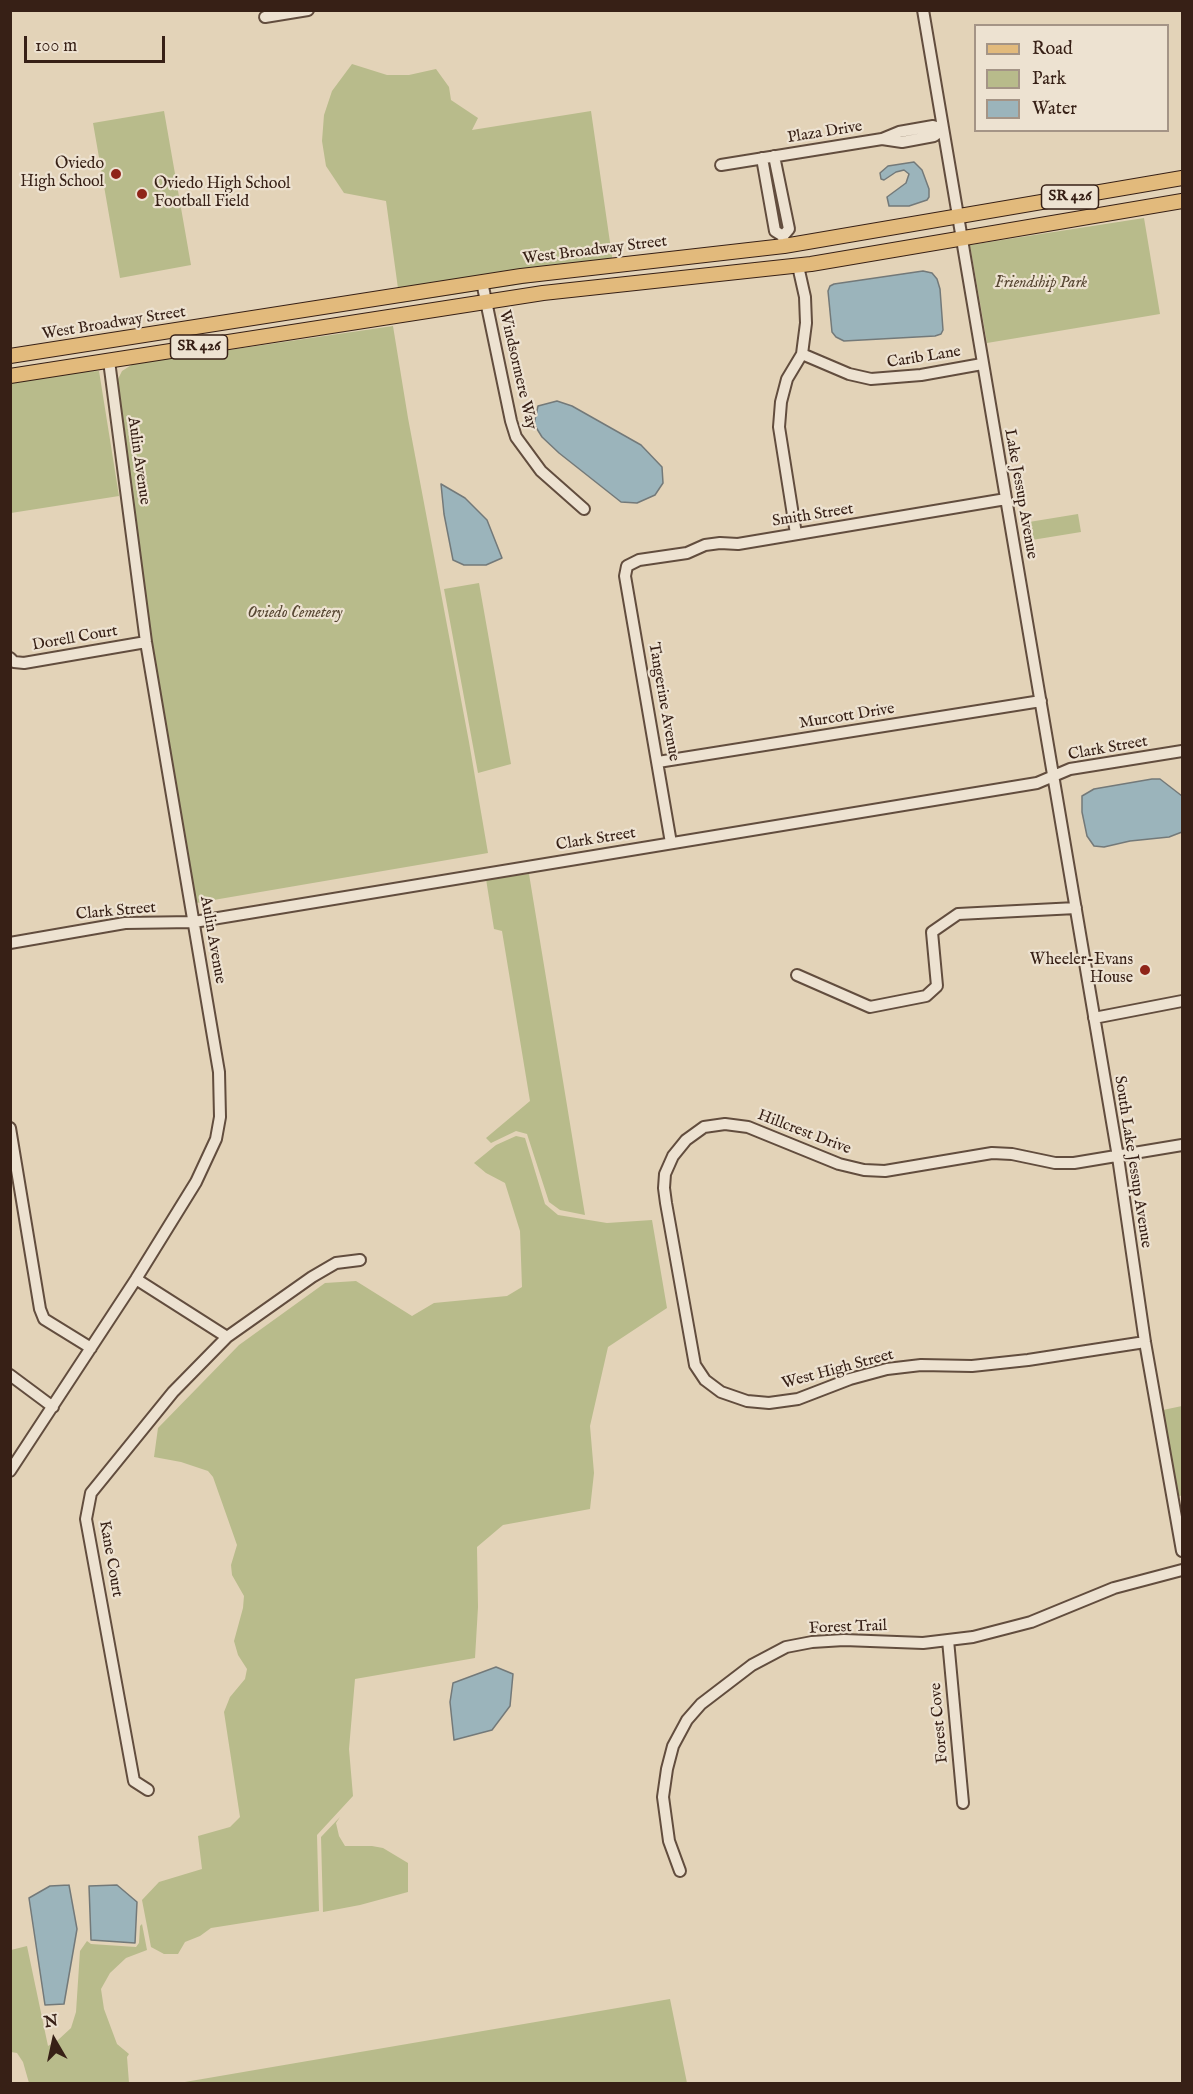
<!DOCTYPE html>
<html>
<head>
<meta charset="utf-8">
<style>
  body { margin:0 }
  #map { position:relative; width:1193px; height:2094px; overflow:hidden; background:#e3d3b8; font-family:"IM FELL English",serif }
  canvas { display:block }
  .frame { position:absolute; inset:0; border:12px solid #372016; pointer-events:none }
  .legend { position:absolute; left:974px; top:24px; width:195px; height:108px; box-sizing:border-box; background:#ede2d1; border:2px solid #a49486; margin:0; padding:8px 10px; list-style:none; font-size:18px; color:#372016 }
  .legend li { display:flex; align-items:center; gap:12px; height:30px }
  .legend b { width:30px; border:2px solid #a49486 }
  .north { position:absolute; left:24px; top:2010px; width:60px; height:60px; -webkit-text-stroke:4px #ede2d1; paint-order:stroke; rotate:351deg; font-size:16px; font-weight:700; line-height:24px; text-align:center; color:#372016 }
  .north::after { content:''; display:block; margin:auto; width:21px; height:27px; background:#372016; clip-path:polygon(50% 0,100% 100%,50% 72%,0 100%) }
  .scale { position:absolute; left:24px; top:36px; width:141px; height:27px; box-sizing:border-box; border:3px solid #372016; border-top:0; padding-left:8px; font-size:18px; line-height:21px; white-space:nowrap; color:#372016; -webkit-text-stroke:4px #ede2d1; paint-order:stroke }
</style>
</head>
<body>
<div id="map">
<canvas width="1193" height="2094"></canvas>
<div class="frame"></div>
<ul class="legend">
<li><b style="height:8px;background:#e2ba7c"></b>Road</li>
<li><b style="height:16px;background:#b8bb8b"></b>Park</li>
<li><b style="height:16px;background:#9bb4bb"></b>Water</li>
</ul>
<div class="north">N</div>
<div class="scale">100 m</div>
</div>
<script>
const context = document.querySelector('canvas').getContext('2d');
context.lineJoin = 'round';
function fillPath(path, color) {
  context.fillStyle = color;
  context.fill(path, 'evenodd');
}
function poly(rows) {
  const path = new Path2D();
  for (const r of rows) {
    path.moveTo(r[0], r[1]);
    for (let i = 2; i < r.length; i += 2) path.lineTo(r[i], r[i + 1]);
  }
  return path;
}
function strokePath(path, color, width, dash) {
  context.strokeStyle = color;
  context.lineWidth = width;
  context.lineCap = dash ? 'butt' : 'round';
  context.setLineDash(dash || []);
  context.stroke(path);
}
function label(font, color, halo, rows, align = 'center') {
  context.font = font + ' "IM FELL English",serif';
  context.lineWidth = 4.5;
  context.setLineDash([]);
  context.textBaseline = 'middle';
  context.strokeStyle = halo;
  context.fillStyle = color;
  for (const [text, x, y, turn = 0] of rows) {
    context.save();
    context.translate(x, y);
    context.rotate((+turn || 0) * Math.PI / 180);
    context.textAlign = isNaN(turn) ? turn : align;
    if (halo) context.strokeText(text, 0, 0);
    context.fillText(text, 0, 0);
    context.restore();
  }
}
fillPath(poly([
  [352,64,387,75,409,75,436,69,449,87,451,100,478,118,472,130,591,111,614,270,400,303,386,201,344,193,326,166,322,141,324,115,332,91],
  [164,111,191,265,120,278,93,123],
  [1144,218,1160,314,987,343,970,245],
  [393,326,408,418,469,742,488,853,196,903,150,636,116,383,122,371,133,364],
  [99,371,119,496,11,513,11,383,74,372],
  [1078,514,1081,532,1032,540,1029,522],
  [479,583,511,764,478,773,444,589],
  [529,874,585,1215,560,1210,549,1202,527,1134,516,1131,491,1143,486,1138,530,1101,502,931,494,929,486,879],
  [516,1136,525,1138,545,1204,558,1215,607,1223,652,1220,667,1308,608,1347,590,1426,594,1473,590,1509,503,1525,477,1547,478,1607,475,1658,355,1679,349,1749,353,1796,317,1835,319,1911,211,1928,200,1936,185,1942,178,1954,164,1954,151,1947,142,1900,159,1882,202,1869,198,1836,230,1827,240,1817,224,1712,230,1697,245,1679,247,1669,238,1655,234,1641,243,1608,244,1596,232,1575,231,1565,237,1545,213,1477,208,1471,181,1462,154,1457,158,1428,239,1345,325,1283,356,1281,412,1316,434,1303,507,1296,522,1287,520,1231,505,1183,486,1173,474,1163,496,1145],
  [1182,1406,1182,1495,1178,1497,1163,1410],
  [340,1817,336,1823,339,1836,345,1846,372,1846,383,1848,408,1863,408,1892,360,1905,323,1912,321,1837],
  [142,1924,147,1950,126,1958,110,1973,101,1989,104,2009,117,2044,129,2054,127,2057,129,2083,29,2083,23,2062,17,2053,11,2052,11,1950,27,1946,48,2046,58,2040,71,2028,76,2012,80,1951,87,1941,91,1944,136,1947,139,1943,140,1926],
  [670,1999,687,2083,179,2083]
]), '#b8bb8b');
const water = poly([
  [914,162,922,170,929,189,929,197,927,200,909,206,889,206,887,197,906,183,909,174,904,170,896,172,884,180,881,179,880,173,888,166,914,162],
  [923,271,932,273,937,279,940,289,943,330,941,334,935,336,844,341,836,337,832,332,828,291,830,286,834,284,923,271],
  [557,401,572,406,641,445,662,467,663,483,655,495,637,503,621,502,559,453,542,437,534,424,538,406,557,401],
  [441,484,465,498,487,520,502,558,486,565,464,565,453,560,444,514,441,484],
  [1152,779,1160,779,1182,796,1182,832,1169,837,1130,841,1104,847,1094,846,1087,836,1082,812,1082,796,1094,789,1152,779],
  [496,1667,513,1674,510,1706,492,1730,454,1740,450,1702,453,1683,496,1667],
  [69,1885,77,1929,64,2004,45,2005,29,1898,50,1886,69,1885],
  [117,1885,137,1902,135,1943,91,1940,89,1886,117,1885]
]);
fillPath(water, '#9bb4bb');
strokePath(water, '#737979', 1.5);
const minor = poly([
  [923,10,1118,1157,1145,1342,1182,1551],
  [265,17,308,10],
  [882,139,902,142,934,136,943,129],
  [774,156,789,229,783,236],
  [762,158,775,231,783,236,784,246],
  [721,165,882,139,899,132,933,126,943,129],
  [482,282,511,421,516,437,541,471,584,509],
  [802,354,849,374,871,379,921,375,982,364],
  [796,534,779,427,781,402,787,379,802,354,806,323,805,297,798,266],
  [10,658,14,662,24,663,146,642],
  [658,762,1041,701],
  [671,843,625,576,627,566,639,560,687,553,705,545,720,543,738,544,1006,499],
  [10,943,125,923,194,922,1037,783,1070,769,1182,751],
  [797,975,870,1007,926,996,937,986,932,932,958,914,1076,908],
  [1094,1018,1182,1001],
  [10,1128,40,1309,44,1319,91,1348],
  [136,1279,227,1337],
  [1145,1342,1028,1360,972,1366,921,1365,887,1369,850,1379,798,1399,769,1403,747,1401,721,1392,705,1380,695,1365,666,1203,664,1188,665,1174,673,1156,686,1140,704,1127,725,1124,748,1127,839,1164,864,1170,885,1171,992,1153,1012,1154,1055,1163,1074,1163,1182,1145],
  [10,1375,53,1407],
  [10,1471,136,1279,196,1182,216,1139,220,1117,219,1072,146,642,109,361],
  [948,1640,963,1803],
  [148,1790,134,1781,86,1519,91,1493,173,1392,227,1337,312,1277,336,1263,360,1260],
  [680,1871,669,1841,663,1797,667,1769,673,1746,687,1720,701,1704,752,1665,786,1647,812,1642,844,1640,923,1643,973,1637,1031,1622,1114,1588,1182,1570]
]);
const major = poly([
  [10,356,521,276,784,246,1182,178],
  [10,376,543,293,811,264,1182,201]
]);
strokePath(minor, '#624d3e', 14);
strokePath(major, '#372016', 16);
strokePath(minor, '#ede2d1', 10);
strokePath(major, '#e2ba7c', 14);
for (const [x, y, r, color] of [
  [116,174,6,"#8f2418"],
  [142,194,6,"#8f2418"],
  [1145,970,6,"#8f2418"]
]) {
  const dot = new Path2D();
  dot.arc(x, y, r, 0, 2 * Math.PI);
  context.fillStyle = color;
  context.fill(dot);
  strokePath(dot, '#ede2d1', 2);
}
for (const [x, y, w] of [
  [1070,197,57],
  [199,347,57]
]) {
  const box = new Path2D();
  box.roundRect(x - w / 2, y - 12, w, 24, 4.5);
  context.fillStyle = '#ede2d1';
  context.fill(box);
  strokePath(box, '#372016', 1.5);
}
label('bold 15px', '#372016', null, [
  ["SR 426",1070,197],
  ["SR 426",199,347]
]);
label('16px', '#372016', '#ede2d1', [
  ["Plaza Drive",825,133,-9],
  ["West Broadway Street",595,251,-7],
  ["West Broadway Street",114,324,-9],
  ["Carib Lane",924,358,-9],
  ["Windsormere Way",517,370,77],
  ["Aulin Avenue",138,461,82],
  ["Lake Jessup Avenue",1020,494,80],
  ["Smith Street",813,516,-9],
  ["Dorell Court",75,639,-10],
  ["Tangerine Avenue",663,702,80],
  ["Murcott Drive",847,717,-9],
  ["Clark Street",1108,749,-10],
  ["Clark Street",596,840,-9],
  ["Clark Street",116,912,-5],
  ["Aulin Avenue",212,940,80],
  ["Hillcrest Drive",804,1133,21],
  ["South Lake Jessup Avenue",1132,1162,81],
  ["West High Street",838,1370,-15],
  ["Kane Court",110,1559,80],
  ["Forest Trail",848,1628,-2],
  ["Forest Cove",940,1723,-95]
]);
label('16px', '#372016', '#ede2d1', [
  ["Oviedo",104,165],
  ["High School",104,183],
  ["Oviedo High School",154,185,"left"],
  ["Football Field",154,203,"left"],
  ["Wheeler-Evans",1133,961],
  ["House",1133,979]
], 'right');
label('italic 16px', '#574733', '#ede2d1', [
  ["Friendship Park",1041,284],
  ["Oviedo Cemetery",295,614]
]);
</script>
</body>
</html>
